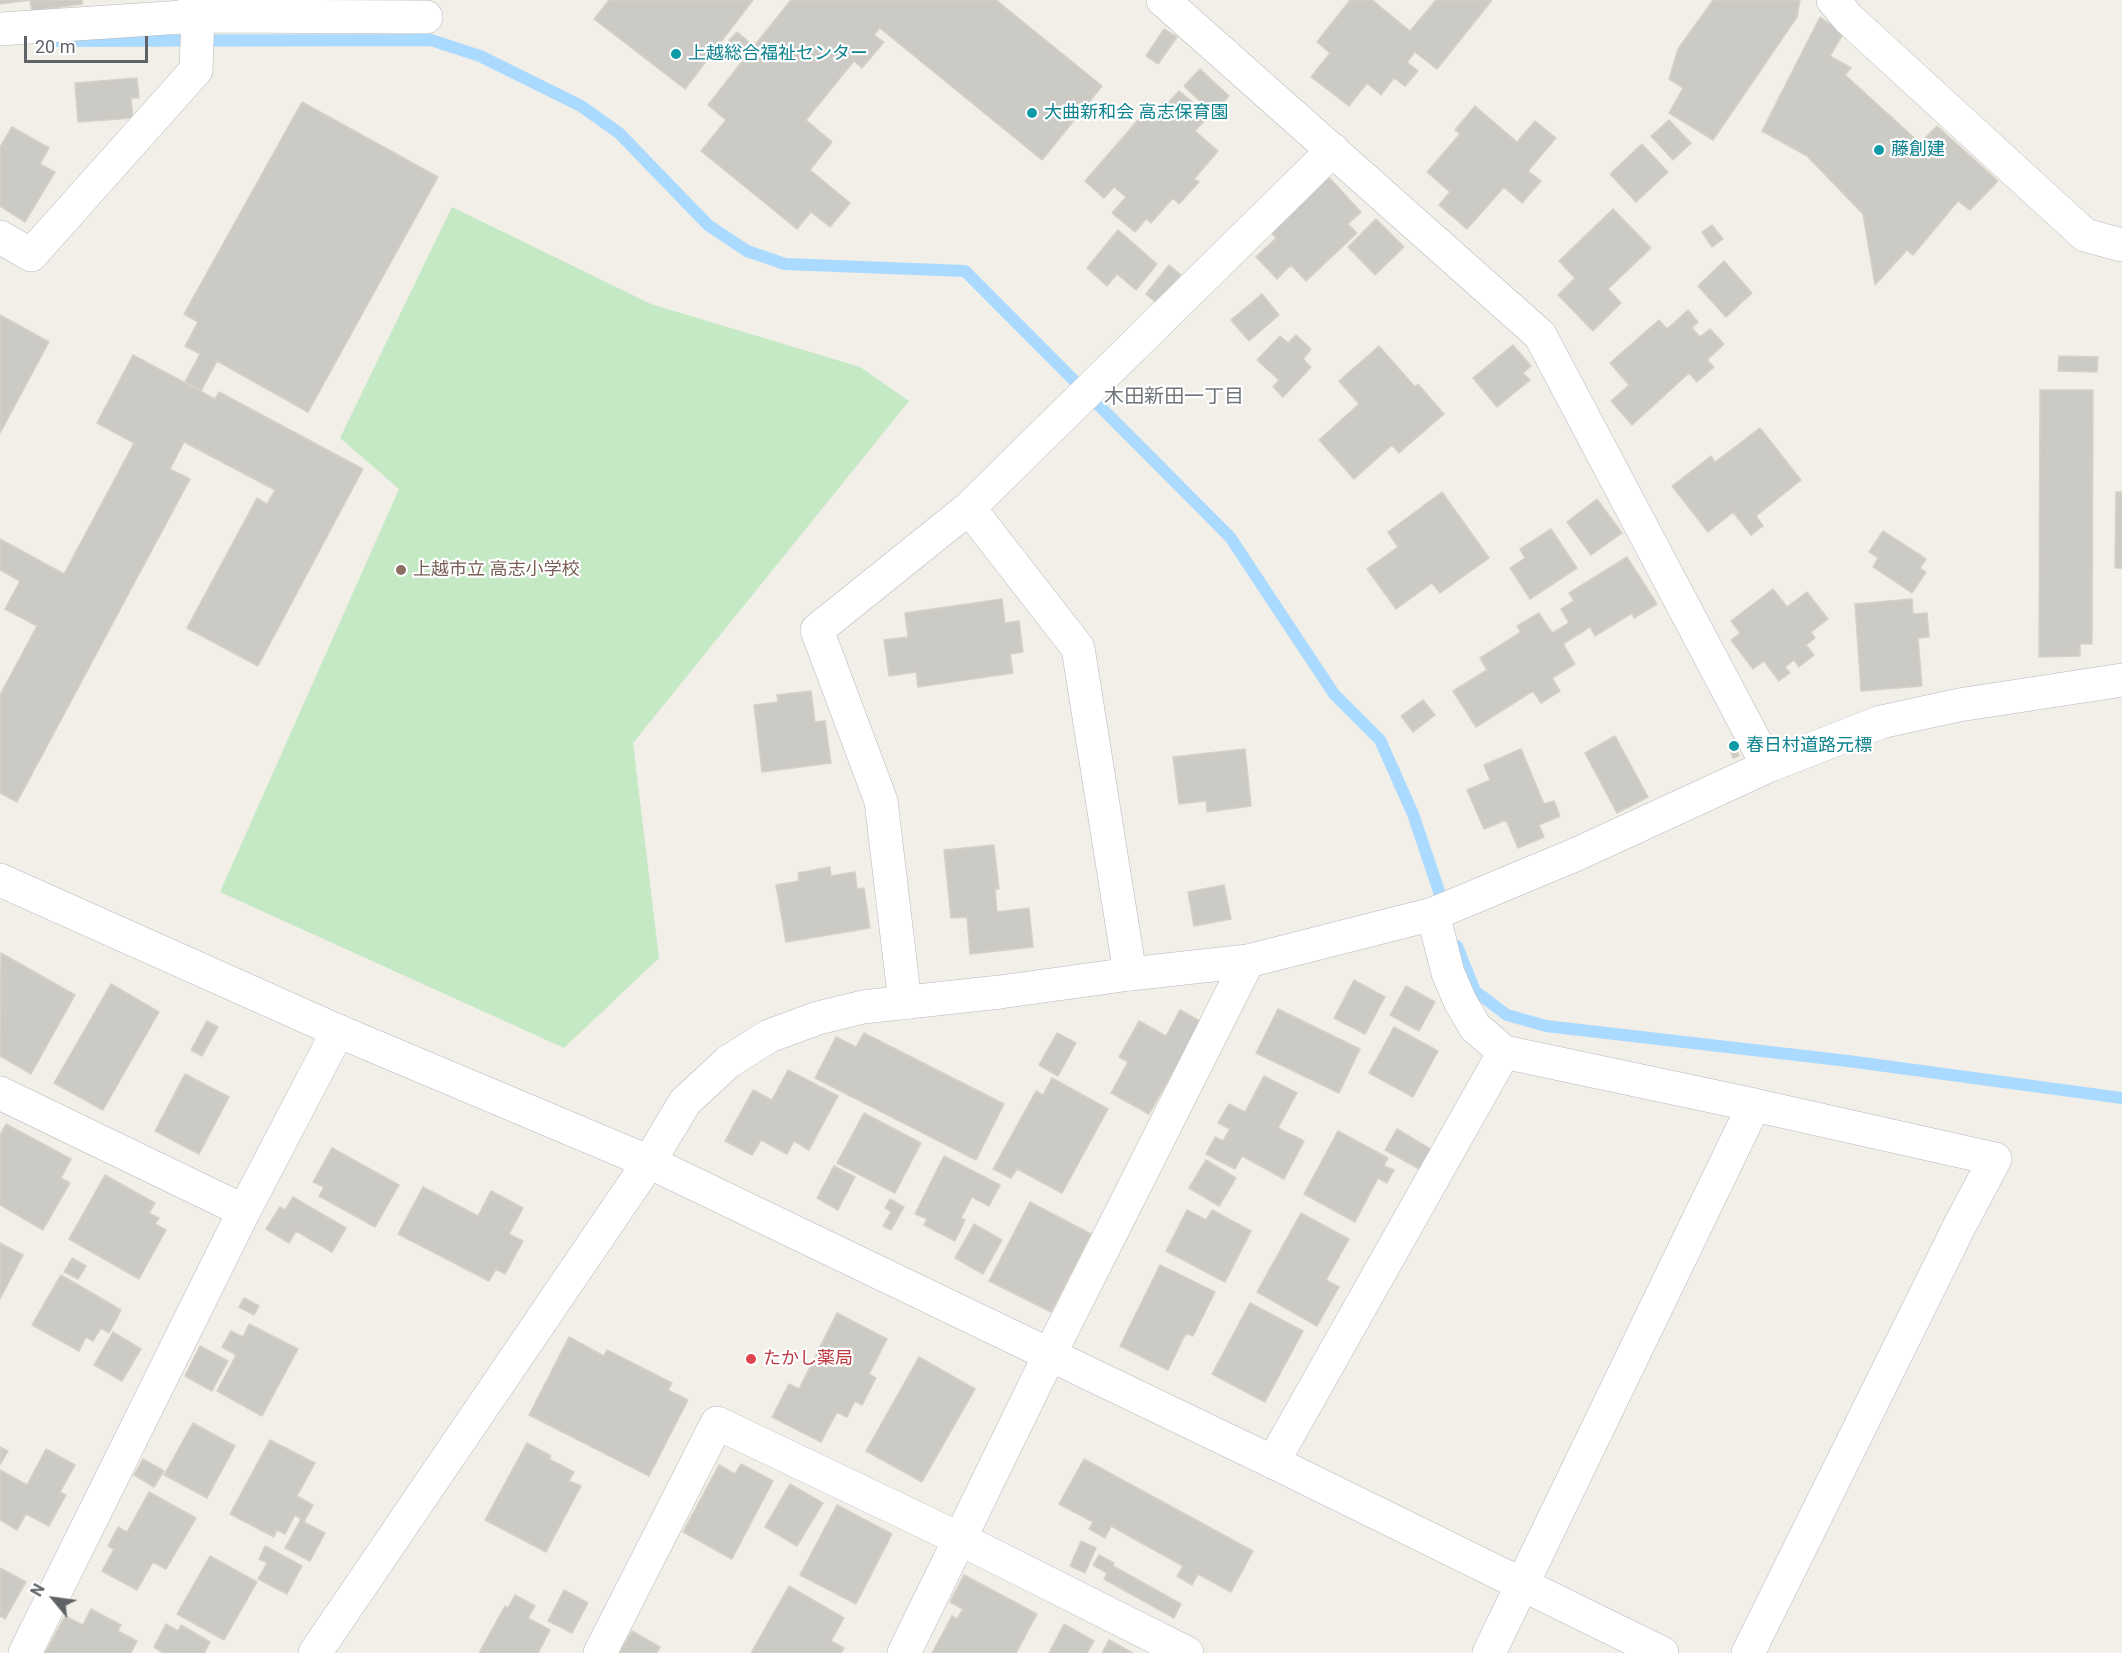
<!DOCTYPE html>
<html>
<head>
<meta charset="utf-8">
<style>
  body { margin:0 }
  #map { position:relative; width:2122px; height:1653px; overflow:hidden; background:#f1efe8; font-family:Roboto,sans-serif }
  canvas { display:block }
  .north { position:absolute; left:24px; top:1569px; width:60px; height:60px; -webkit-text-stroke:4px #fff; paint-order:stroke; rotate:299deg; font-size:16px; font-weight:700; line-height:24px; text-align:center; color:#5f6368 }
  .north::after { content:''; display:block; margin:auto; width:21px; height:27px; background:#5f6368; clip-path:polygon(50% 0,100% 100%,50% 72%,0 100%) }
  .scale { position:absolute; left:24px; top:36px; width:124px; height:27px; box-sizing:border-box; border:3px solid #5f6368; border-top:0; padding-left:8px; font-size:18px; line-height:21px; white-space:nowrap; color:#5f6368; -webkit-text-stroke:4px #fff; paint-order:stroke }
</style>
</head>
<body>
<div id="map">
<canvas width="2122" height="1653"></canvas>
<div class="north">N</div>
<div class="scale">20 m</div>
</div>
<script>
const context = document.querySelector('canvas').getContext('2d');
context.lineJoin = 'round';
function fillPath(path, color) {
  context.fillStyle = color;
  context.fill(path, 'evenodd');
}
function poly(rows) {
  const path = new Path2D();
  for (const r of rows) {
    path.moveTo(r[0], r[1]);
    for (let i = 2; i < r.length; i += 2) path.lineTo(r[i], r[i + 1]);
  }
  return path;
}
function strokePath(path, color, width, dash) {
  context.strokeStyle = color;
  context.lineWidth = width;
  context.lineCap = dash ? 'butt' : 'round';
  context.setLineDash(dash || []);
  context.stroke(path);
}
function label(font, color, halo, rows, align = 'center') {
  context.font = font + ' Roboto,"Noto Sans JP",sans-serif';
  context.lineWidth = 4.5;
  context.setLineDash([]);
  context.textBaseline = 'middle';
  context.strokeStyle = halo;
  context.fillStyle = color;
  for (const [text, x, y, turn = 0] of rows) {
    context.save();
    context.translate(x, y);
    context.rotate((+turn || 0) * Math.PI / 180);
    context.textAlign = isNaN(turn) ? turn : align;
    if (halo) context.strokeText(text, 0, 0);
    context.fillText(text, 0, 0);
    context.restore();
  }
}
fillPath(poly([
  [452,207,651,304,860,367,909,401,633,743,659,958,564,1048,220,892,399,489,340,438]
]), '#c5e8c5');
strokePath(poly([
  [44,41,431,40,480,56,581,106,619,133,708,225,747,251,785,264,965,271,1230,537,1334,694,1380,740,1413,814,1445,909],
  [1457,946,1475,991,1507,1015,1546,1026,1848,1061,2122,1098]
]), '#aadaff', 12);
const building = poly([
  [0,0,82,0,82,4,32,11,30,0,0,4,0,0],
  [609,0,753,0,685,89,594,19,609,0],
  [791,0,996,0,1102,86,1042,160,880,28,874,35,884,42,862,68,854,61,806,120,832,142,810,170,850,203,830,227,811,212,797,229,701,151,726,120,708,105,744,59,726,44,737,32,754,46,791,0],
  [1350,0,1372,0,1410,31,1436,0,1492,0,1437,69,1415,52,1407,62,1418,71,1405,86,1394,78,1381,95,1367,83,1349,106,1311,77,1330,53,1317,42,1350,0],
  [1713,0,1800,0,1797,17,1713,140,1669,113,1683,88,1669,79,1678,49,1713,0],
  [1820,17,1843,34,1830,56,1851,68,1845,75,1920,143,1937,126,1998,181,1970,210,1958,201,1913,255,1907,250,1875,285,1863,214,1807,156,1762,131,1820,17],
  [1164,29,1177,37,1158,64,1146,56,1164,29],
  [1200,69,1229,96,1213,114,1184,86,1200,69],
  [137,78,139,98,131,98,133,118,78,122,75,83,137,78],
  [1179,91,1209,116,1195,131,1218,151,1194,179,1199,182,1179,204,1173,198,1151,223,1146,219,1135,232,1112,213,1126,197,1114,187,1104,198,1085,181,1145,112,1150,117,1164,101,1167,104,1179,91],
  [302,102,438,177,308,412,217,361,201,391,185,382,200,354,185,346,198,322,184,314,302,102],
  [1475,106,1517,142,1535,121,1556,138,1528,171,1541,181,1522,203,1504,187,1467,229,1439,205,1450,192,1427,172,1460,134,1455,130,1475,106],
  [1669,120,1691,143,1673,160,1651,136,1669,120],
  [12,127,49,148,40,164,55,172,25,222,0,206,0,147,12,127],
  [1642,144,1668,172,1636,202,1610,174,1642,144],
  [1325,173,1361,212,1348,224,1357,233,1306,281,1291,265,1277,279,1256,257,1276,238,1267,228,1325,173],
  [1613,209,1651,248,1608,289,1621,303,1593,331,1558,295,1575,278,1559,261,1613,209],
  [1376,219,1404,247,1375,275,1348,247,1376,219],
  [1712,225,1723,239,1712,247,1702,232,1712,225],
  [1118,230,1157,264,1136,290,1117,274,1107,286,1087,268,1118,230],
  [1724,261,1752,293,1726,317,1698,286,1724,261],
  [1169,265,1181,275,1158,304,1146,294,1169,265],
  [1262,294,1279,315,1249,341,1231,320,1262,294],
  [1688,310,1698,322,1692,328,1700,337,1710,329,1724,344,1707,360,1714,367,1697,382,1689,373,1632,425,1611,401,1629,385,1610,363,1659,320,1667,329,1688,310],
  [0,315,49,342,0,433,0,315],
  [1296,335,1311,349,1303,359,1311,367,1283,397,1273,387,1279,380,1257,360,1280,336,1288,343,1296,335],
  [1513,345,1531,366,1523,373,1530,380,1497,407,1473,378,1513,345],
  [1379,346,1415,387,1418,384,1444,414,1399,453,1392,445,1354,479,1319,440,1359,404,1339,381,1379,346],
  [133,355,215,399,219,392,363,469,258,666,187,628,257,498,267,504,275,490,184,442,170,469,190,479,17,802,0,793,0,695,37,626,5,609,20,581,0,570,0,539,64,574,134,443,97,423,133,355],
  [2059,356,2098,357,2097,372,2058,371,2059,356],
  [2040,390,2093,390,2092,644,2080,644,2080,656,2039,657,2040,390],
  [1760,428,1801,480,1756,516,1763,526,1751,535,1733,512,1708,532,1672,486,1711,456,1715,462,1760,428],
  [1442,492,1489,558,1440,593,1432,583,1396,609,1367,569,1398,547,1388,532,1442,492],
  [2116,492,2122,492,2122,568,2115,568,2116,492],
  [1597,499,1622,533,1591,555,1567,522,1597,499],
  [1551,529,1577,568,1530,599,1510,568,1525,558,1520,549,1551,529],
  [1883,531,1926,559,1920,568,1926,572,1912,593,1873,567,1878,558,1869,552,1883,531],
  [1627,557,1657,604,1634,618,1632,613,1595,636,1590,627,1563,644,1575,664,1552,678,1560,691,1541,703,1533,691,1476,727,1453,691,1487,670,1480,658,1521,632,1517,626,1539,613,1552,633,1569,623,1561,609,1574,601,1569,593,1627,557],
  [1773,589,1787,607,1807,592,1828,619,1811,632,1815,638,1806,645,1814,655,1799,667,1794,660,1785,667,1790,673,1779,681,1764,661,1753,669,1731,640,1740,633,1731,621,1773,589],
  [1002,599,1005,623,1019,621,1023,652,1010,654,1013,673,918,687,916,672,889,676,884,640,908,637,905,613,1002,599],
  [1912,599,1913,614,1927,613,1929,637,1918,638,1922,686,1861,691,1855,604,1912,599],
  [811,691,815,722,825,721,831,763,762,772,754,705,778,702,777,695,811,691],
  [1423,700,1435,715,1413,732,1401,716,1423,700],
  [1615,736,1648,797,1617,813,1585,753,1615,736],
  [1736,748,1739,756,1733,758,1730,750,1736,748],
  [1245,749,1251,806,1207,812,1206,801,1179,804,1173,757,1245,749],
  [1521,749,1544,804,1554,801,1560,816,1539,825,1544,837,1518,848,1506,820,1484,829,1467,790,1490,780,1484,765,1521,749],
  [994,845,999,889,995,889,997,912,1029,908,1033,947,970,954,967,917,951,918,944,850,994,845],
  [830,867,831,876,855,872,857,889,864,888,870,928,786,942,776,885,799,881,798,873,830,867],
  [1224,885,1231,919,1194,926,1188,892,1224,885],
  [1,953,75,995,31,1074,0,1056,1,953],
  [1354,980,1385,997,1365,1034,1334,1018,1354,980],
  [111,984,159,1012,103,1110,54,1083,111,984],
  [1406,986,1435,1002,1419,1031,1390,1015,1406,986],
  [1278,1009,1360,1049,1339,1093,1256,1053,1278,1009],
  [1180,1010,1207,1025,1188,1059,1182,1056,1149,1114,1111,1093,1128,1062,1119,1057,1139,1021,1166,1036,1180,1010],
  [207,1021,218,1027,202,1056,191,1050,207,1021],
  [1394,1027,1438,1051,1413,1097,1369,1073,1394,1027],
  [864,1033,1004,1104,976,1160,815,1078,836,1037,856,1047,864,1033],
  [1057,1033,1076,1043,1058,1076,1039,1065,1057,1033],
  [788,1070,838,1096,809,1150,794,1141,787,1154,761,1140,752,1155,725,1141,753,1090,772,1100,788,1070],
  [185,1074,229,1097,199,1154,155,1131,185,1074],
  [1264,1076,1297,1093,1278,1128,1304,1141,1284,1179,1242,1156,1235,1169,1206,1154,1215,1137,1223,1141,1230,1129,1218,1123,1229,1104,1245,1112,1264,1076],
  [1052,1078,1108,1109,1062,1193,1017,1169,1011,1178,993,1169,1036,1091,1043,1095,1052,1078],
  [864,1113,921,1143,895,1193,837,1163,864,1113],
  [6,1124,71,1159,61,1178,70,1183,43,1230,0,1205,0,1135,6,1124],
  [1397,1129,1432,1150,1421,1170,1385,1150,1397,1129],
  [1338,1131,1388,1158,1384,1166,1394,1170,1387,1183,1378,1178,1355,1222,1304,1194,1338,1131],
  [332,1148,399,1185,375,1227,319,1196,324,1187,313,1182,332,1148],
  [944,1156,1000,1185,989,1206,972,1197,961,1218,965,1220,955,1241,924,1225,927,1219,915,1214,944,1156],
  [1206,1160,1236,1178,1219,1206,1189,1188,1206,1160],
  [834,1166,855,1177,838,1210,817,1198,834,1166],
  [105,1175,155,1203,149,1213,159,1218,155,1224,166,1230,139,1279,69,1239,105,1175],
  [423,1187,478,1216,491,1191,523,1208,509,1234,523,1241,505,1274,496,1269,489,1281,398,1234,423,1187],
  [293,1197,346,1228,332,1252,296,1231,289,1243,266,1229,280,1207,285,1210,293,1197],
  [890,1199,904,1207,891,1230,883,1226,891,1212,885,1208,890,1199],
  [1030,1202,1091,1234,1051,1312,989,1281,1030,1202],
  [1187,1210,1206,1220,1212,1210,1251,1231,1225,1282,1166,1251,1187,1210],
  [1301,1213,1349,1239,1326,1280,1339,1287,1317,1326,1257,1292,1301,1213],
  [974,1224,1002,1240,983,1274,955,1258,974,1224],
  [0,1243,23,1255,0,1299,0,1243],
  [72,1258,86,1266,78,1279,64,1272,72,1258],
  [1160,1265,1215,1292,1193,1336,1186,1333,1168,1370,1120,1346,1160,1265],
  [61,1275,121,1310,109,1333,101,1328,93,1341,86,1337,79,1351,32,1325,61,1275],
  [244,1298,259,1306,254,1315,239,1307,244,1298],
  [1250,1303,1303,1331,1265,1402,1212,1374,1250,1303],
  [837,1313,887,1339,869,1374,876,1378,862,1405,855,1401,847,1417,837,1412,821,1442,772,1417,789,1384,799,1389,837,1313],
  [249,1324,298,1349,262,1416,217,1391,236,1355,222,1347,231,1331,243,1337,249,1324],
  [113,1332,141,1349,122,1381,94,1365,113,1332],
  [569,1337,604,1356,607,1350,672,1383,668,1390,688,1400,649,1476,529,1415,569,1337],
  [200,1346,228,1361,212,1391,185,1376,200,1346],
  [919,1357,975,1389,922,1482,866,1451,919,1357],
  [193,1423,235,1446,207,1498,164,1475,193,1423],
  [270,1440,315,1463,297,1496,313,1505,304,1522,325,1533,310,1561,285,1548,301,1519,295,1515,285,1534,277,1530,274,1537,230,1514,270,1440],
  [527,1443,551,1456,549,1459,574,1472,569,1481,581,1486,546,1552,485,1520,527,1443],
  [0,1447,8,1451,0,1465,0,1447],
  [46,1449,75,1465,60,1492,66,1495,49,1526,26,1514,17,1530,0,1520,0,1470,27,1485,46,1449],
  [143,1459,164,1471,154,1487,134,1475,143,1459],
  [1084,1459,1253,1551,1231,1592,1198,1574,1192,1585,1177,1576,1183,1566,1111,1526,1105,1538,1089,1529,1093,1522,1059,1504,1084,1459],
  [741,1464,773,1481,732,1559,683,1532,719,1465,735,1474,741,1464],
  [790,1484,823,1503,797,1546,765,1527,790,1484],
  [149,1492,196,1518,166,1569,153,1562,137,1590,102,1571,114,1549,108,1546,118,1527,127,1532,149,1492],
  [837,1505,892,1534,856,1604,800,1575,837,1505],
  [1081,1541,1096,1548,1085,1573,1070,1566,1081,1541],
  [265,1546,302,1566,287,1594,258,1579,267,1563,259,1559,265,1546],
  [1099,1555,1114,1563,1113,1566,1181,1604,1174,1618,1104,1579,1107,1573,1093,1565,1099,1555],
  [210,1556,257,1582,224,1640,177,1614,210,1556],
  [0,1568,26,1582,5,1619,0,1616,0,1568],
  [964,1575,1037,1614,1016,1653,932,1653,952,1616,957,1619,963,1609,950,1602,964,1575],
  [789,1586,844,1618,831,1641,844,1648,841,1653,751,1653,789,1586],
  [564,1590,588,1603,572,1633,548,1621,564,1590],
  [515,1595,535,1606,528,1618,550,1630,538,1653,479,1653,505,1606,508,1608,515,1595],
  [91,1609,121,1625,118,1631,137,1641,131,1653,45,1653,65,1616,83,1625,91,1609],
  [166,1624,178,1631,181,1625,210,1642,204,1653,163,1653,154,1647,166,1624],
  [1064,1624,1094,1641,1087,1653,1049,1653,1064,1624],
  [632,1631,660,1647,657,1653,619,1653,632,1631],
  [1109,1640,1133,1653,1102,1653,1109,1640]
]);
fillPath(building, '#cccac5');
strokePath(building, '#d6d1c6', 1.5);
const minor = poly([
  [1163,0,1540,335,1768,766],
  [1833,0,1848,18,2085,235,2122,245],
  [0,29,198,16,426,17],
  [0,237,31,255,196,70,198,16,195,0],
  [969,508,1078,648,1130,974],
  [905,1003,881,801,817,630,969,508,1333,150],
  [0,1093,244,1211],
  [649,1162,1273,1462,1662,1653],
  [1273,1462,1504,1052,1475,1027,1460,1001,1448,973,1433,914,1577,854,1768,766,1881,722,1959,705,2122,680],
  [25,1653,244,1211,338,1031],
  [600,1653,717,1423,960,1539,1187,1653],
  [904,1653,1050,1354,1248,961],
  [1489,1653,1754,1105,1504,1052],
  [1748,1653,1960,1225,1995,1159,1754,1105]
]);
const tertiary = poly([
  [0,880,338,1031,649,1162],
  [315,1653,649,1162,685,1102,728,1062,769,1036,818,1018,863,1007,1000,992,1130,974,1248,961,1433,914]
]);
strokePath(minor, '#b5b8bc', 34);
strokePath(tertiary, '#b5b8bc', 34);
strokePath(minor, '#fff', 33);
strokePath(tertiary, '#fff', 33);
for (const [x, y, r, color] of [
  [676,54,6,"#0f9aa8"],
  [1032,113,6,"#0f9aa8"],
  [1879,150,6,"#0f9aa8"],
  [401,570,6,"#8d6e63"],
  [1734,746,6,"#0f9aa8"],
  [751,1359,6,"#e0444e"]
]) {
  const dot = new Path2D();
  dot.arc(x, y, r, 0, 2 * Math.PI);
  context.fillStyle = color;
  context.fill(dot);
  strokePath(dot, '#fff', 2);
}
label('18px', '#0d838f', '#fff', [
  ["上越総合福祉センター",688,54],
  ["大曲新和会 高志保育園",1044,113],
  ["藤創建",1891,150],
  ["春日村道路元標",1746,746]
], 'left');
label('18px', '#785e54', '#fff', [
  ["上越市立 高志小学校",413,570]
], 'left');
label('18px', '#be3a42', '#fff', [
  ["たかし薬局",763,1359]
], 'left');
label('20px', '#70757a', '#fff', [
  ["木田新田一丁目",1174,398]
]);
</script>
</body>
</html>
